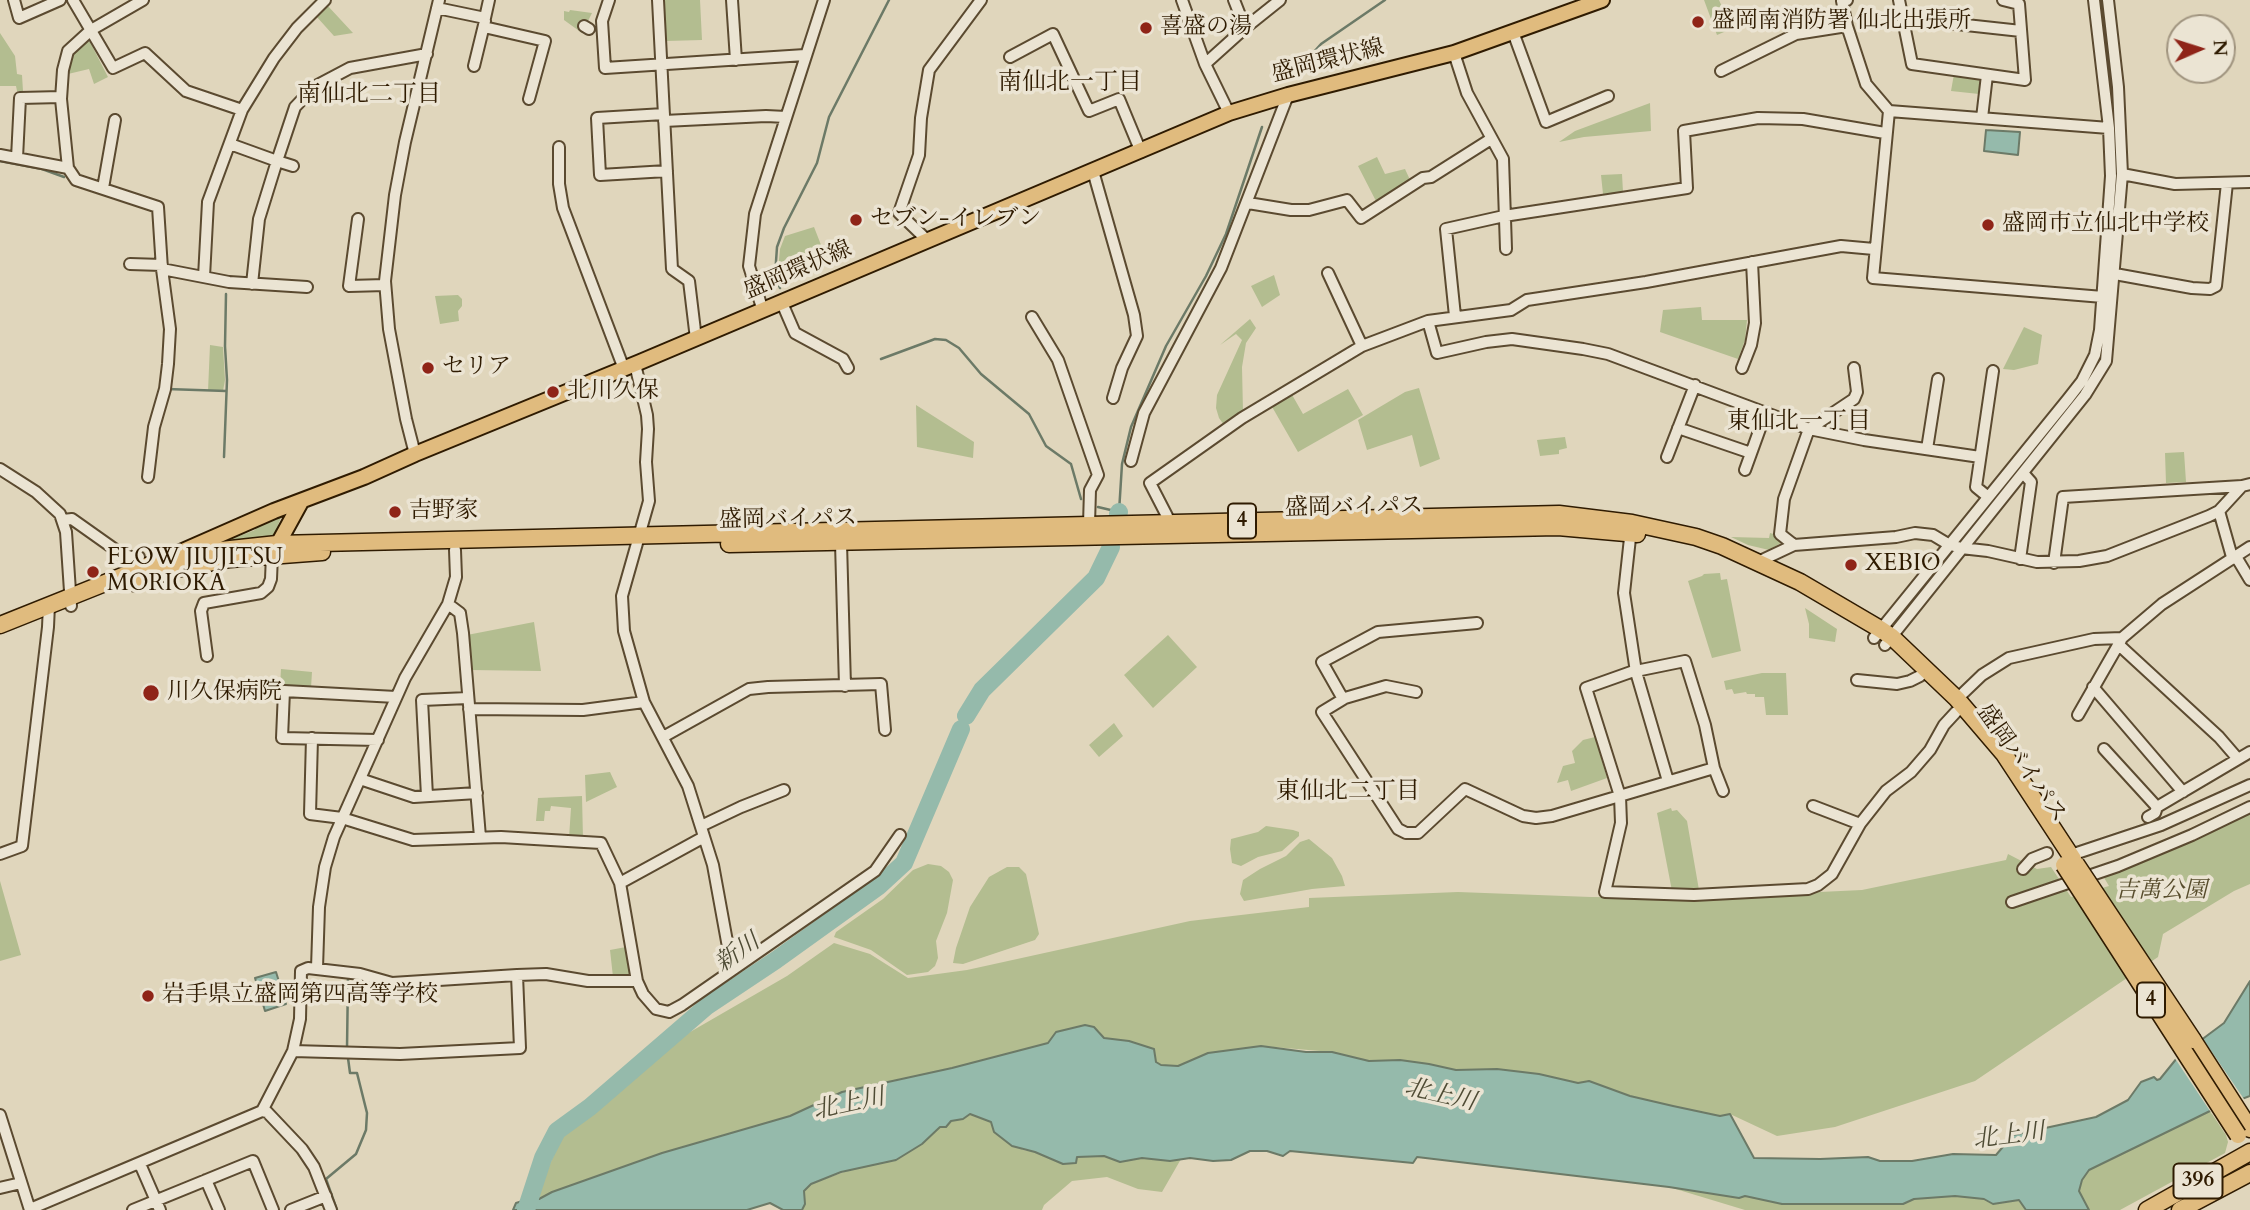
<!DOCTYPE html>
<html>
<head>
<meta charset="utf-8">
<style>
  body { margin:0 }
  #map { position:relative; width:2250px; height:1210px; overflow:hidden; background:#e0d6bc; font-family:Cardo,serif }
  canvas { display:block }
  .north { position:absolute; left:2166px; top:14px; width:70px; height:70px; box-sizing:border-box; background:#ebe4d3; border:2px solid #a0947f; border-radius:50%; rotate:87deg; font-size:19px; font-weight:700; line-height:28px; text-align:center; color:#2f1b01 }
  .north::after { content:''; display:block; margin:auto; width:24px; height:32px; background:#8f2418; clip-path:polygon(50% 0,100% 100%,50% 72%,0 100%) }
</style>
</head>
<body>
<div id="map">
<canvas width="2250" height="1210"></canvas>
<div class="north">N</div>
</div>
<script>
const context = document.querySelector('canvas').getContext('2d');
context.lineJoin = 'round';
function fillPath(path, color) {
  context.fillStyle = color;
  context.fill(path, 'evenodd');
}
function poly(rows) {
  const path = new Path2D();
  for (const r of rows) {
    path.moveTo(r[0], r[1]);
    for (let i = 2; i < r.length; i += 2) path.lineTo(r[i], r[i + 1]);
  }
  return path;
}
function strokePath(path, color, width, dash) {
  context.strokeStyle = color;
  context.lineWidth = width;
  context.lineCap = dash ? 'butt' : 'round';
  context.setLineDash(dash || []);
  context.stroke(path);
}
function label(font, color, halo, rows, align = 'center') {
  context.font = font + ' Cardo,"Noto Serif JP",serif';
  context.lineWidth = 7;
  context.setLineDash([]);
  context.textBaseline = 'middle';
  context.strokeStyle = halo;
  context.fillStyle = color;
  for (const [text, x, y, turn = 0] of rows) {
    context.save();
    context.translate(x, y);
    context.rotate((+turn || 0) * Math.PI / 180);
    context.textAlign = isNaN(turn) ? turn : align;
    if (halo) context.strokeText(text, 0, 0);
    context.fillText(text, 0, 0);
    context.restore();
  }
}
fillPath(poly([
  [664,0,700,0,702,40,666,41],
  [1704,0,1719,0,1723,9,1730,6,1738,26,1717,35],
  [327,5,353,33,334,36,316,16],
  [570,10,592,13,582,33,564,20,564,11,569,12],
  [0,33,15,56,17,74,22,75,23,91,17,91,16,86,0,86],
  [87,42,90,42,108,77,94,84,89,69,68,74,74,54],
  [1954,74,1978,77,1980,81,1979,94,1951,91],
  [1650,103,1651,131,1584,137,1559,142,1575,131],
  [1377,157,1385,174,1405,169,1411,182,1377,203,1358,166],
  [1622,174,1623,192,1603,194,1601,175],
  [814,227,823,250,778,271,780,249,785,236],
  [1274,275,1280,295,1262,307,1251,286],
  [458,295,462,299,462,306,458,311,459,321,440,324,435,296],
  [1701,307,1702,320,1747,320,1745,340,1738,359,1660,332,1663,310],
  [1250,319,1256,328,1246,343,1242,367,1243,412,1224,425,1219,418,1216,408,1217,395,1242,340,1236,334,1220,345],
  [2024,327,2042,335,2038,364,2014,370,2003,369],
  [210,345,223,347,225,380,223,391,208,391],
  [1419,388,1440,459,1420,467,1412,435,1367,450,1358,420,1405,392],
  [1348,389,1363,415,1298,452,1271,405,1291,393,1303,414],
  [916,405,974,442,973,458,917,447],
  [1565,437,1567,448,1559,450,1559,454,1540,456,1537,440],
  [2184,452,2186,482,2166,483,2165,453],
  [281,517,274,537,221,543,255,530,256,527],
  [1770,533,1777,535,1781,543,1769,550,1748,545,1731,537,1769,538],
  [1720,573,1721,580,1727,579,1741,651,1712,658,1688,581,1702,576,1704,574],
  [1805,608,1837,629,1835,642,1809,638,1809,624],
  [534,622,541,671,471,670,467,635],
  [1168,635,1197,667,1153,708,1124,675],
  [281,669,312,672,311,688,280,686],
  [1762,673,1786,673,1788,715,1766,715,1764,697,1755,697,1755,694,1747,694,1746,692,1734,694,1732,689,1726,690,1724,681],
  [1114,723,1123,736,1099,757,1089,745],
  [1595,737,1607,778,1571,791,1568,780,1557,783,1563,766,1575,763,1572,751,1583,740],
  [610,772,617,787,586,802,585,775],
  [582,796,583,839,569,838,571,808,551,806,550,811,545,811,544,821,536,821,538,798],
  [1671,808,1672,811,1677,810,1687,821,1699,890,1672,891,1657,813],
  [2250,811,2250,884,2234,891,2163,934,2158,957,1975,1081,1835,1127,1777,1136,1730,1114,1720,1116,1673,1106,1630,1096,1589,1081,1578,1083,1539,1074,1497,1069,1456,1070,1429,1064,1400,1060,1369,1061,1332,1052,1261,1046,1208,1053,1178,1066,1161,1065,1156,1062,1153,1049,1129,1041,1104,1038,1099,1031,1085,1025,1056,1032,1048,1043,952,1068,842,1092,790,1116,662,1153,552,1192,539,1199,535,1197,562,1137,678,1039,787,976,834,943,870,954,908,978,967,970,1190,921,1309,907,1309,898,1458,892,1591,897,1692,898,1862,890,2006,860,2008,854,2037,869,2051,867,2071,897,2109,886,2103,876],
  [1266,826,1293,830,1299,832,1299,836,1282,851,1258,857,1241,866,1232,863,1230,849,1231,839,1258,832],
  [1309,839,1332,858,1342,876,1345,886,1312,889,1244,901,1240,894,1243,880,1260,869,1286,856,1300,842],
  [928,864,941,866,949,872,953,880,947,913,936,941,938,958,935,966,928,972,907,975,871,950,834,937,836,932,883,899,913,870],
  [1007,867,1019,867,1026,874,1039,934,1035,940,963,964,953,963,956,948,970,907,989,877],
  [0,881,21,955,0,961],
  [626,947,630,974,628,977,613,977,610,950],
  [2210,1111,2226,1135,2228,1142,2225,1153,2120,1210,2089,1210,2079,1191,2082,1180,2089,1170],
  [970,1114,991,1122,1023,1150,1035,1152,1063,1164,1076,1163,1077,1157,1082,1156,1104,1156,1120,1162,1142,1158,1170,1161,1181,1159,1162,1192,1138,1189,1107,1177,1072,1181,1044,1205,1042,1210,802,1210,805,1204,804,1191,811,1184,922,1144,940,1127,951,1121,963,1119],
  [1669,1187,1739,1198,1745,1196,1782,1204,1903,1204,1914,1199,1955,1196,1984,1199,1993,1204,2019,1200,2026,1210,1745,1210]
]), '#b3bd90');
const water = poly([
  [1986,130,2020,132,2018,155,1984,151,1986,130],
  [276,972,286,1004,265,1011,255,978,276,972],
  [2250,981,2250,1096,2210,1111,2089,1170,2082,1180,2079,1191,2089,1210,2026,1210,2019,1200,1993,1204,1984,1199,1955,1196,1914,1199,1903,1204,1782,1204,1745,1196,1739,1198,1669,1187,1417,1157,1413,1163,1290,1151,1283,1156,1267,1151,1250,1151,1231,1160,1213,1161,1190,1158,1170,1161,1142,1158,1120,1162,1104,1156,1077,1157,1076,1163,1063,1164,1035,1152,1012,1146,994,1132,991,1122,970,1114,963,1119,951,1121,946,1127,940,1127,922,1144,896,1160,841,1172,811,1184,804,1191,805,1204,802,1210,783,1210,770,1203,747,1210,513,1210,516,1203,535,1197,539,1199,552,1192,662,1153,790,1116,842,1092,952,1068,1048,1043,1056,1032,1085,1025,1094,1027,1104,1038,1129,1041,1154,1049,1156,1062,1161,1065,1178,1066,1208,1053,1261,1046,1306,1052,1332,1052,1369,1061,1400,1060,1429,1064,1456,1070,1497,1069,1539,1074,1578,1083,1589,1081,1630,1096,1673,1106,1720,1116,1730,1114,1754,1158,1820,1159,1868,1157,1880,1161,1912,1161,1953,1154,1996,1155,2013,1135,2096,1117,2128,1100,2141,1082,2154,1077,2157,1080,2160,1079,2177,1058,2224,1023,2250,981]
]);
fillPath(water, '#95baab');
strokePath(water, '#6c7a67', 2);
fillPath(poly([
  [2201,1036,2246,1102,2212,1114,2174,1057]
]), '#e0d6bc');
strokePath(poly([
  [1312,54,1321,44,1385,0],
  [0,161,42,169,64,177],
  [780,288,775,276,777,247,784,228,817,163,829,117,889,0],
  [881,359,935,339,946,340,959,348,981,374,1029,414,1046,446,1071,464,1081,499],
  [167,389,226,391],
  [224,457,227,380,225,346,226,294],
  [1098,507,1119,512,1122,464,1131,427,1166,346,1206,276,1226,234,1262,127],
  [347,1048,348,978],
  [337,1210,326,1179,356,1154,366,1130,367,1113,357,1073,350,1073,348,1058]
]), '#6c7a67', 2.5);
strokePath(poly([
  [1118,514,1119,512],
  [966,716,982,690,1096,578,1111,547],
  [526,1210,543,1158,557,1131,590,1107,707,1006,776,960,879,886,904,863,961,729]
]), '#95baab', 18);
const minor = poly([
  [14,0,19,18,60,0],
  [73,0,113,68,145,53,186,91,242,110,274,58,297,28,325,0],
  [609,0,602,21,605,68,805,55],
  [658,0,672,269,689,281,696,339],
  [732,0,736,60],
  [1182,0,1205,64,1229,113],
  [1234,0,1245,28],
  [1899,0,1912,64,2025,80,2019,4,2003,0],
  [437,8,485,18,489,0],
  [1902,18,2021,31],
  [584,26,589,29],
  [1847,26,1842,1,1847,0],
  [484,27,545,41,529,99],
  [1513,32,1546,122,1608,96],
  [1454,53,1467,93,1503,159,1506,249],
  [1010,57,1053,34,1089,111,1119,99,1141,152],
  [1205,64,1245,28,1280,0],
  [474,66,485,21],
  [1721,71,1796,34,1847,26,1866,84,1889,111,2109,128],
  [1889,111,1873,278,2103,297],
  [664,114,597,118,600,175,667,171],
  [1982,118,1987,75],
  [664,121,766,116,786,117],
  [230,144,277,161,295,107,314,87,350,68,427,54],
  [559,147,559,184,563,208,624,369],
  [0,155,68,168,76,180,158,207,162,269],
  [17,158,20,98,61,97],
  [68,168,61,99,63,70,68,51,91,30,143,0],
  [1093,171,1134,315,1137,336,1122,368,1113,398],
  [2122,174,2175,184,2250,182],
  [103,188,115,120],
  [1248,203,1291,210,1309,210,1347,200,1361,218,1423,178,1431,177,1491,139],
  [358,219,349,286,385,285],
  [927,240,899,213,919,155,921,118,929,70,981,0],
  [130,264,162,265],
  [1328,273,1362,346],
  [2115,274,2192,288,2210,289,2216,286,2227,183],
  [204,277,208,202,242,110],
  [252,284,259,219,277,161,293,166],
  [782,303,795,333,843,359,848,368],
  [763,311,749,266,755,214,824,0],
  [1455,316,1446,229,1504,216,1687,188,1684,131,1758,118,1803,119,1885,133],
  [1032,317,1058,360,1098,475,1090,490,1089,524],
  [1428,321,1437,353,1486,342,1512,339,1583,349,1608,354,1809,429,1864,440,1980,457],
  [635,364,647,415,648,429,646,462,649,501,622,596,624,631,644,702,688,786,713,865,728,947],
  [1742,368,1751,345,1755,323,1752,262],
  [1678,428,1751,453],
  [1927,449,1938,379],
  [415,454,406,419,389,329,385,281,395,195,405,142,439,0],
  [1667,457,1695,385],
  [1131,461,1144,413,1221,268,1288,95],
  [0,469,36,492,60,514,66,532,71,606],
  [1745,470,1766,412],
  [148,477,154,427,165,389,168,364,170,329,162,269,229,282,307,287],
  [1987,496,1976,487,1993,371],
  [2219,511,2232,557],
  [63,520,72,519,120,553,131,557,139,557],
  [1168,523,1167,516,1150,483,1242,418,1362,346,1428,321,1511,310,1527,300,1646,282,1841,246,1874,249],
  [1631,529,1624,593,1636,672,1668,781],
  [841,543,845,686],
  [1794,545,1780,534,1784,499,1809,429,1854,399,1857,392,1854,368],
  [2235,555,2250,580],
  [2020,559,2031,482,2023,473],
  [1760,561,1794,545,1896,537,1915,533,1933,535,1948,544,1961,548,1988,551,2037,562,2079,561,2107,556,2209,516,2219,511,2242,486,2250,484],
  [2054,563,2063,497,2242,486],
  [448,604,460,613,463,633,480,837],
  [1874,638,2068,399,2082,381,2095,355,2100,330,2111,176,2109,128,2094,0],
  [1885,645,2085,395,2106,361,2122,174,2118,87,2108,0],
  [2119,645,2219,737,2238,759],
  [207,656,201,611,204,603,261,593,268,587,271,579,272,555],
  [1857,680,1897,684,1910,681,1920,676],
  [2093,687,2183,792],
  [1416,692,1386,686,1345,698,1322,712,1398,829,1406,833,1418,833,1465,789,1523,816,1536,818,1552,816,1714,768],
  [1343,699,1322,662,1378,632,1477,623],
  [1957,699,1982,675,2009,658,2094,639,2122,638,2162,604,2250,547],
  [469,709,583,710,644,702],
  [2078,715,2121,640],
  [663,737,749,689,768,687,881,684,885,730],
  [312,738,310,814,342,818,413,840,501,837,601,843,620,883],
  [378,740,282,738,284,691,396,697],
  [2104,749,2157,807,2155,813,2148,817],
  [360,779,414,797,477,793],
  [1723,791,1714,768,1705,725,1685,661,1631,672,1586,688,1620,796,1621,823,1605,892,1694,895,1808,889,1818,885,1832,874,1860,824,1886,791,1911,772,1930,750,1944,725,1956,712],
  [427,796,422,700,468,698],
  [1813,806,1860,824],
  [2157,807,2250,752],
  [701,826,741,807,784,790],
  [2077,853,2161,825,2250,785],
  [0,854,22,846,48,627,49,605],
  [2023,869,2032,859,2047,853],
  [2012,902,2118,866,2192,835,2250,807],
  [317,968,319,907,325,867,334,837,405,678,448,604,456,577,455,550],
  [637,981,643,994,656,1009,669,1012,682,1005,875,871,900,835],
  [293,1051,300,1019,301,971,308,968,360,974,392,983,517,975],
  [262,1111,267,1112,302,1149,314,1167,331,1210],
  [0,1115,30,1210],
  [140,1164,160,1210],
  [206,1180,219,1210],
  [0,1188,21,1183],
  [30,1209,262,1111,293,1051,400,1054,520,1048,517,975,546,974,588,981,637,981,620,883,704,837],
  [133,1210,253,1161,273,1210],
  [291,1210,326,1196]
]);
const major = poly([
  [273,553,301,502],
  [176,554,274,511,364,477,415,454,640,362,1229,113,1288,95,1454,53,1602,0]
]);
const highway = poly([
  [729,544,1558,527,1637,534],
  [134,583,171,570,230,559,322,552],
  [0,625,165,559,212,551,277,544,1559,514,1632,523,1696,537,1722,546,1800,582,1880,629,1892,637,1957,699,2004,754,2073,859],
  [2193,1040,2250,1129],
  [2147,1210,2250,1152],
  [2180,1210,2250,1173]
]);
strokePath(minor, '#5b4a30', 14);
strokePath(major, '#2f1b01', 18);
strokePath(highway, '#2f1b01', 19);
strokePath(minor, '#ebe4d3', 10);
strokePath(major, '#e0bb7e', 14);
strokePath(highway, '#e0bb7e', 16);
const highwayBridge = poly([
  [2076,864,2193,1040],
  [2064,865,2238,1135]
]);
strokePath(highwayBridge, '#2f1b01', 19, []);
strokePath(highwayBridge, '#e0bb7e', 16);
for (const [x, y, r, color] of [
  [1698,22,7,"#8f2418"],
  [1146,28,7,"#8f2418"],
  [856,220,7,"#8f2418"],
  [1988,225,7,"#8f2418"],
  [428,368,7,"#8f2418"],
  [553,392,7,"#8f2418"],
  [395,512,7,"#8f2418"],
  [1851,565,7,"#8f2418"],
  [93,572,7,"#8f2418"],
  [151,693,9,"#8f2418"],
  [148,996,7,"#8f2418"]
]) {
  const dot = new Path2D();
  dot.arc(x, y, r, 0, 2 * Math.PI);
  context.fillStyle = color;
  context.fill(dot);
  strokePath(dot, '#ebe4d3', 2.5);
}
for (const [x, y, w] of [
  [1242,521,28],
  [2151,1000,28],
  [2198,1181,49]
]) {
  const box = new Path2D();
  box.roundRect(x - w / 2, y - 17.5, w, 35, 5);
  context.fillStyle = '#ebe4d3';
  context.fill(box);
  strokePath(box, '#2f1b01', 2);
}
label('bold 21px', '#2f1b01', null, [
  ["4",1242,521],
  ["4",2151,1000],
  ["396",2198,1181]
]);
label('23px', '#2f1b01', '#ebe4d3', [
  ["盛岡南消防署 仙北出張所",1712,22],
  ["喜盛の湯",1160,28],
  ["セブン-イレブン",870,220],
  ["盛岡市立仙北中学校",2002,225],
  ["セリア",442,368],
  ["北川久保",567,392],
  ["吉野家",409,512],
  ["FLOW JIUJITSU",107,559],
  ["MORIOKA",107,585],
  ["XEBIO",1865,565],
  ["川久保病院",167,693],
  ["岩手県立盛岡第四高等学校",162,996]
], 'left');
label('23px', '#2f1b01', '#ebe4d3', [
  ["盛岡環状線",1328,62,-14],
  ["盛岡環状線",798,271,-23],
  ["盛岡バイパス",1354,508,-1],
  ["盛岡バイパス",788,520,-1],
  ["盛岡バイパス",2021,764,55]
]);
label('italic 23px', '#574c2c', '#ebe4d3', [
  ["吉萬公園",2161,892]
]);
label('24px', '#2f1b01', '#ebe4d3', [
  ["南仙北一丁目",1070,83],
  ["南仙北二丁目",369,95],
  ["東仙北一丁目",1799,422],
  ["東仙北二丁目",1348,792]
]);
label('italic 24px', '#4e4b34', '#ebe4d3', [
  ["新川",738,954,-35],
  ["北上川",1440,1096,13],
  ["北上川",849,1105,-12],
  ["北上川",2009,1137,-7]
]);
</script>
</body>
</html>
